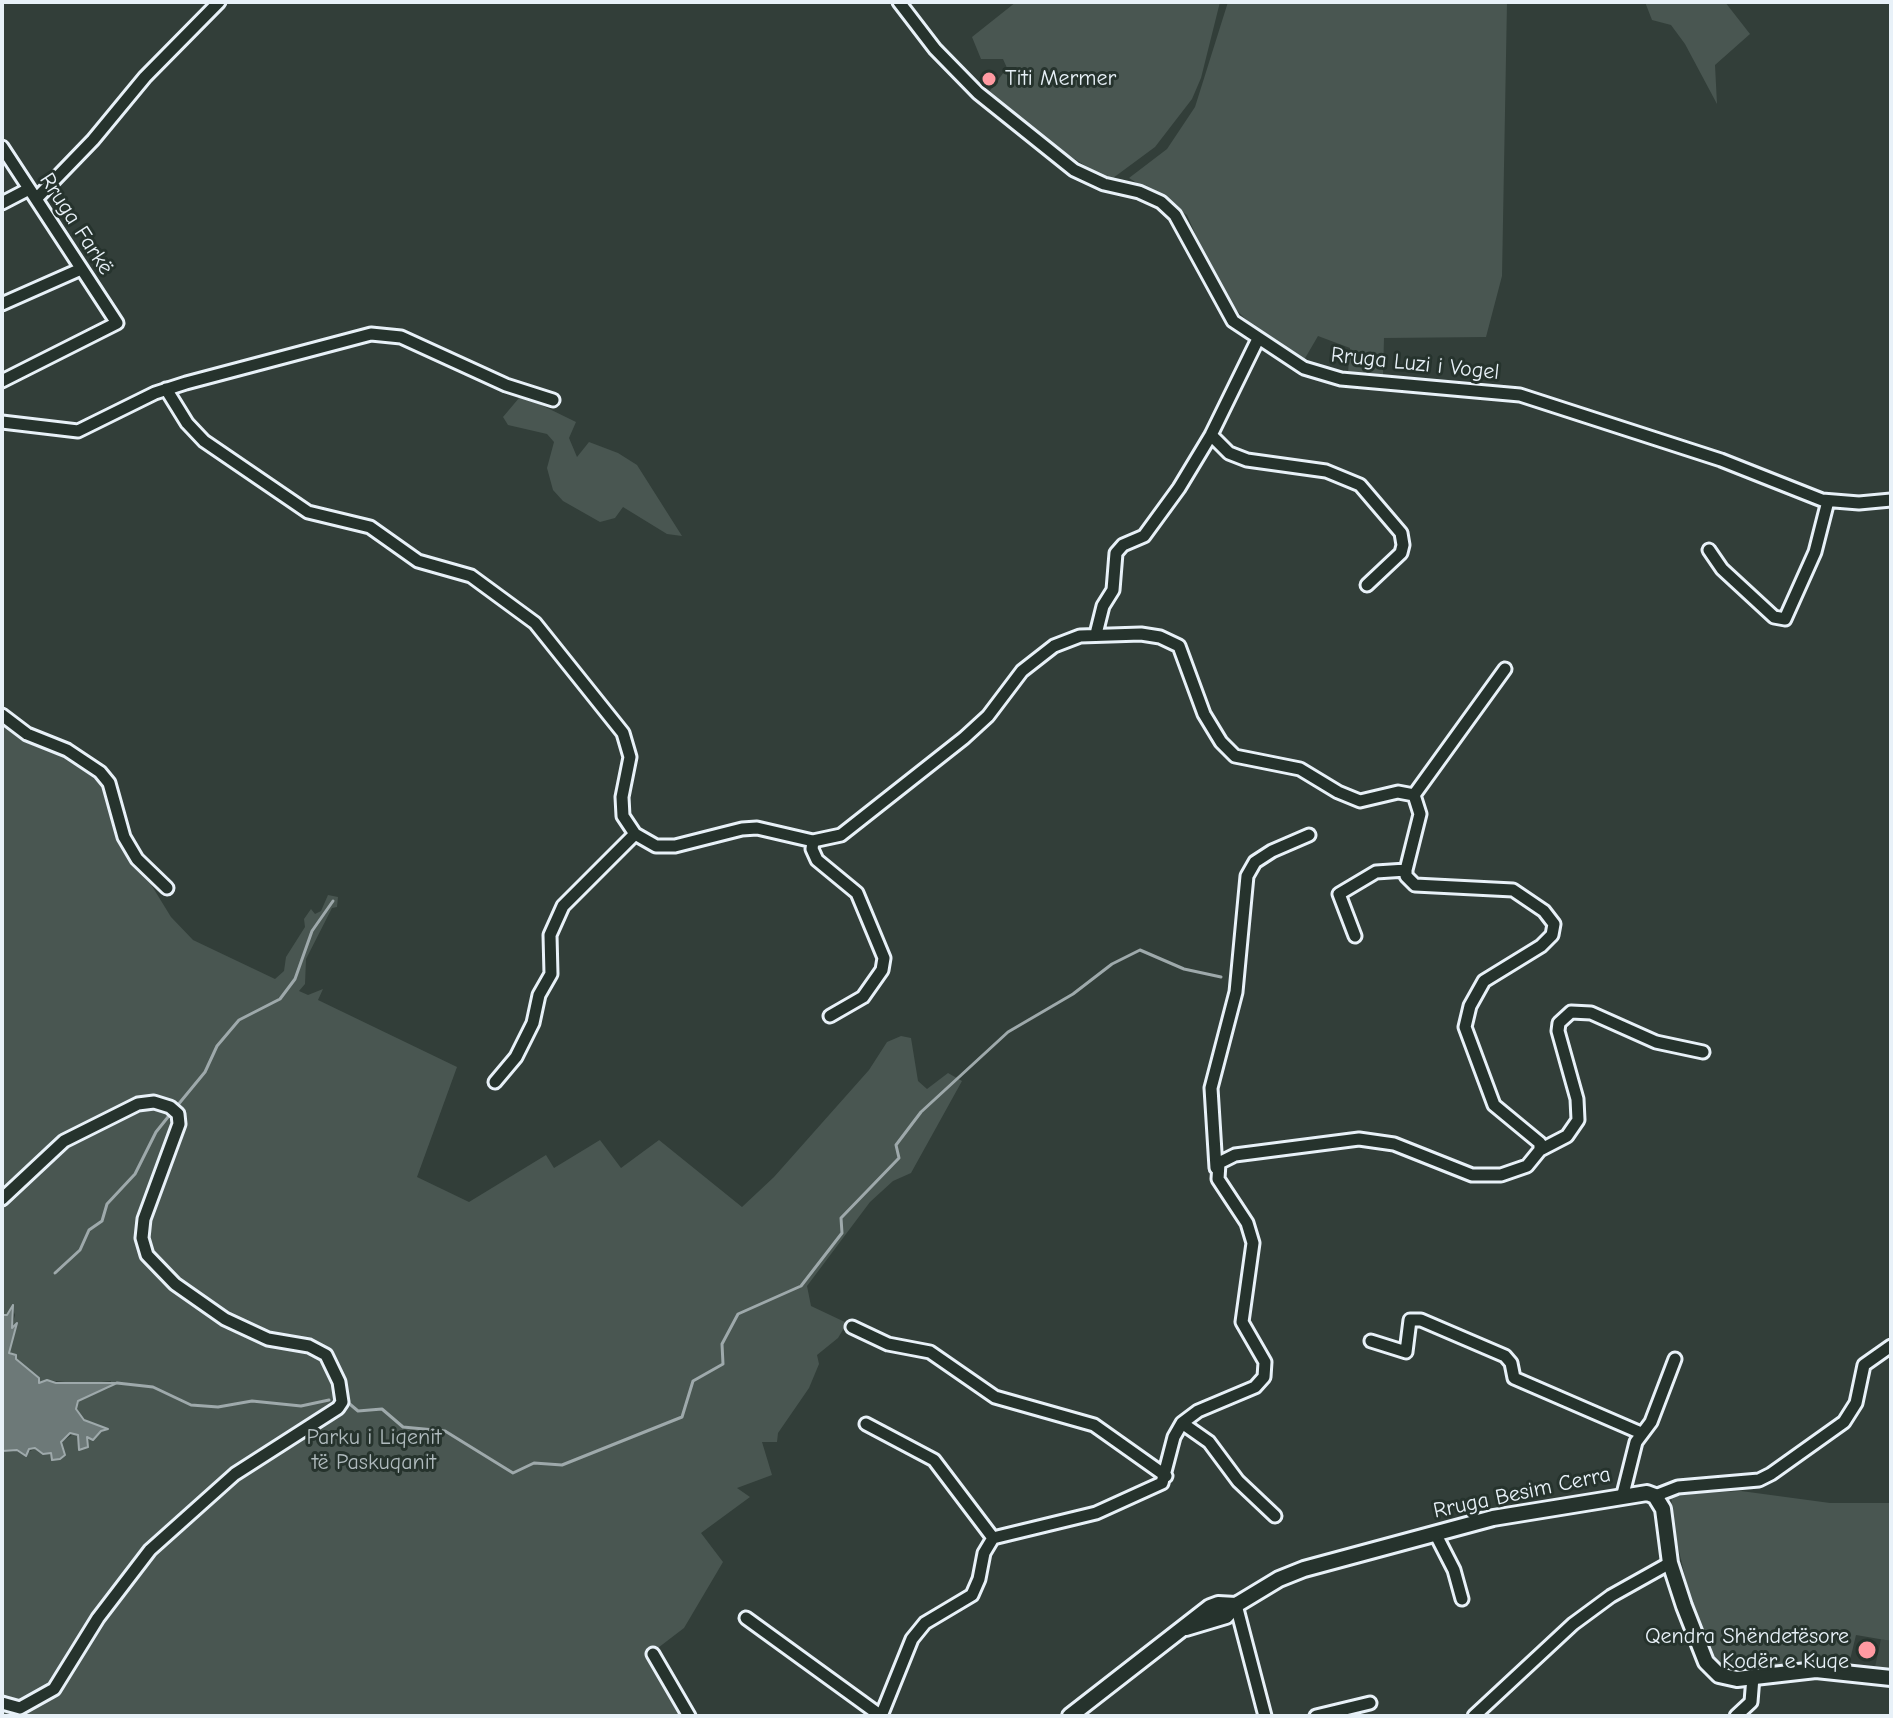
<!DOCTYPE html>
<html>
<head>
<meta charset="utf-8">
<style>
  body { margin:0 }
  #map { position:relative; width:1893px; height:1718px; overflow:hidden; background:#323e39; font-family:"Comic Neue",sans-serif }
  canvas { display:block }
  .frame { position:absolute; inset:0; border:4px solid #e8f1f8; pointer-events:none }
</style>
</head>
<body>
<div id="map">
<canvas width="1893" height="1718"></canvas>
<div class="frame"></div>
</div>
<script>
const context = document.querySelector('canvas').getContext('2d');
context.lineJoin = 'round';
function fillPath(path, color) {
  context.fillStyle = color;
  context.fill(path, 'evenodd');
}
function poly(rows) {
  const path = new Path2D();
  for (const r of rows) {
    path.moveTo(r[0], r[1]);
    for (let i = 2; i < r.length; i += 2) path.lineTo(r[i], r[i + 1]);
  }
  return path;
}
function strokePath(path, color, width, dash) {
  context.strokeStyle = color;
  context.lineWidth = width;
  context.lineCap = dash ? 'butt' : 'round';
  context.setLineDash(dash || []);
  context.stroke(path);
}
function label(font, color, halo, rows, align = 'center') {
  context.font = font + ' "Comic Neue",sans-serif';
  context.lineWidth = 6;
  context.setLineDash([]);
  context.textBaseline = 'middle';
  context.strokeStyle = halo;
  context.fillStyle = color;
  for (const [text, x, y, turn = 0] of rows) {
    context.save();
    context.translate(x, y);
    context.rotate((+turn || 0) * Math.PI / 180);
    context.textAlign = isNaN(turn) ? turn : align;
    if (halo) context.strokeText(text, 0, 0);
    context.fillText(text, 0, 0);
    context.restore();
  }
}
fillPath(poly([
  [1881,1639,1891,1641,1891,1671,1875,1667]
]), '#3f4b46');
fillPath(poly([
  [1016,2,1220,2,1201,78,1192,99,1155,147,1109,181,1056,147,989,92,1007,68,1003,59,981,59,972,37],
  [1228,2,1507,2,1502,276,1486,337,1384,338,1383,375,1348,373,1350,348,1318,336,1304,360,1261,334,1223,297,1187,215,1129,178,1167,149,1195,107],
  [1645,2,1725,2,1750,34,1715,65,1717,104,1685,44,1671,25,1652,20],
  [519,398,531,400,576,422,569,438,577,457,589,442,618,453,637,465,682,536,667,534,623,507,615,518,600,522,563,501,553,490,547,468,554,442,547,434,508,425,503,417],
  [2,721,77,759,99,781,136,860,171,917,193,940,275,979,284,971,286,957,305,927,304,919,311,909,315,914,321,911,328,895,338,897,337,907,332,908,306,959,305,984,299,991,308,995,323,989,318,1000,457,1067,417,1177,469,1202,546,1155,554,1168,600,1140,621,1168,659,1140,742,1207,774,1177,869,1070,887,1042,901,1036,911,1038,918,1081,927,1089,948,1073,962,1081,911,1173,893,1181,870,1202,807,1286,811,1306,847,1323,838,1338,817,1355,819,1364,809,1388,778,1433,777,1442,762,1442,772,1475,737,1488,750,1497,701,1533,723,1562,684,1628,650,1654,683,1716,2,1716,2,1451,17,1450,26,1453,37,1448,50,1453,52,1460,61,1442,75,1433,80,1438,78,1445,88,1447,87,1438,103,1430,84,1420,76,1409,77,1401,109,1388,111,1381,82,1384,47,1380,39,1384,38,1378,9,1353,17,1325,11,1330,15,1315,12,1307,7,1315,2,1315],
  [1741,1491,1830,1503,1891,1503,1891,1641,1856,1635,1849,1664,1812,1663,1728,1670,1710,1653,1694,1615,1675,1534,1671,1495]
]), '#495651');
const water = poly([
  [13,1305,12,1328,17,1323,9,1353,16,1355,16,1359,39,1378,39,1383,47,1380,56,1383,117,1383,78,1401,76,1409,84,1420,108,1429,101,1431,93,1440,87,1437,88,1447,79,1450,78,1435,70,1433,61,1442,65,1455,60,1459,52,1460,51,1453,43,1454,35,1448,29,1449,26,1456,17,1450,2,1451,2,1315,7,1315,13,1305]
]);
fillPath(water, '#6d7978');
strokePath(water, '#9ea9ab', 2);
strokePath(poly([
  [177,1106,205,1072,217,1046,239,1020,280,999,295,979,312,931,333,901],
  [55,1273,80,1250,89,1230,102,1221,107,1204,135,1174,156,1132,168,1117],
  [117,1383,153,1387,191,1405,218,1407,252,1401,301,1406,329,1400],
  [345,1400,358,1411,382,1409,403,1427,445,1431,513,1473,534,1463,562,1465,682,1417,693,1381,723,1364,722,1344,738,1314,801,1286,842,1233,841,1218,899,1158,896,1145,921,1112,1008,1032,1073,994,1112,964,1140,950,1184,969,1221,977]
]), '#9ea9ab', 3);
const street = poly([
  [899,2,935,49,978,93,1074,170,1104,184,1139,192,1161,202,1175,215,1233,321,1304,368,1341,379,1520,395,1721,460,1822,500,1859,503,1891,500],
  [2,147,117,323,2,381],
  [36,199,93,140,145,77,219,2],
  [2,203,29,189],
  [2,304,81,269],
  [166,389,187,423,204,441,308,512,370,527,418,561,471,576,535,623,623,733,630,757,622,797,623,816,635,834,656,846,675,846,742,829,757,828,813,841,841,835,964,738,988,716,1022,671,1054,646,1080,636,1141,634,1160,637,1179,646,1204,714,1221,742,1235,756,1300,769,1338,792,1360,801,1398,792,1414,795,1420,814,1406,870,1406,876,1415,885,1513,890,1544,911,1554,924,1552,935,1541,946,1484,981,1470,1006,1465,1027,1494,1105,1540,1143,1540,1150,1527,1166,1501,1175,1472,1175,1394,1144,1359,1139,1235,1155,1219,1163,1218,1179,1247,1223,1253,1243,1242,1322,1265,1362,1264,1377,1255,1387,1198,1411,1182,1423,1174,1437,1162,1483,1096,1513,993,1538,984,1553,979,1579,972,1595,925,1623,912,1639,881,1716,746,1618],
  [2,422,78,431,155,393,186,383,371,334,401,337,506,385,553,400],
  [1211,435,1229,453,1247,460,1326,471,1360,485,1401,533,1403,545,1401,553,1367,585],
  [1709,550,1722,569,1774,617,1785,619,1815,552,1828,501],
  [1096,634,1103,606,1113,590,1116,553,1123,545,1144,536,1179,488,1211,435,1258,339],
  [2,715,27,734,67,750,100,772,109,783,124,837,137,859,167,888],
  [1414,795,1505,669],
  [813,841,812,849,817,860,857,893,884,958,882,970,863,997,830,1016],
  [1355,936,1339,894,1376,872,1406,870],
  [495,1082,516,1057,533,1023,539,995,551,974,550,935,563,906,635,834],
  [1540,1150,1567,1136,1578,1120,1577,1099,1558,1031,1559,1023,1571,1012,1591,1013,1656,1042,1703,1052],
  [1216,1168,1211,1088,1236,992,1247,876,1255,862,1272,851,1309,835],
  [2,1199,64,1141,138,1104,154,1102,170,1107,178,1114,179,1124,144,1219,142,1238,147,1255,175,1284,225,1319,268,1339,309,1346,326,1355,339,1382,342,1402,338,1408,235,1474,150,1550,98,1618,54,1689,20,1708,2,1703],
  [852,1327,888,1344,930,1352,995,1397,1094,1425,1166,1476],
  [1371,1341,1406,1352,1410,1320,1421,1320,1505,1356,1511,1363,1514,1378,1641,1433],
  [1182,1423,1209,1442,1238,1481,1275,1516],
  [866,1424,934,1460,993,1538],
  [1623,1494,1636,1442,1651,1422,1675,1359],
  [1655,1496,1678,1487,1759,1480,1771,1474,1844,1422,1856,1403,1864,1365,1891,1346],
  [1435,1533,1454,1570,1462,1599],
  [1236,1605,1265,1716],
  [653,1654,689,1716],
  [1316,1716,1370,1703],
  [1474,1716,1573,1624,1611,1596,1670,1563],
  [1736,1716,1751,1702,1753,1677]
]);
const secondary = poly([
  [1186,1628,1226,1616,1236,1605,1279,1579,1304,1569,1493,1518,1647,1493,1655,1496,1663,1509,1670,1563,1684,1606,1706,1662,1719,1675,1737,1679,1816,1670,1891,1678],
  [1070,1716,1210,1607,1218,1604,1236,1605]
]);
strokePath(street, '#e8f1f8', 17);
strokePath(secondary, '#e8f1f8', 20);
strokePath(street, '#26332d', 11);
strokePath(secondary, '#26332d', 14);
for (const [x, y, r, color] of [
  [989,79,8,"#ff9aa2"],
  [1867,1650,10,"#ff9aa2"]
]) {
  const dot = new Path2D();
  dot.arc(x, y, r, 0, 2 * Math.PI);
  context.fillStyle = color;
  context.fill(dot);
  strokePath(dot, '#26332d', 3);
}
label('22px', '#e8f1f8', '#26332d', [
  ["Titi Mermer",1005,79],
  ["Qendra Shëndetësore",1849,1637,"right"],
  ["Kodër e Kuqe",1849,1662,"right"]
], 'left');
label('22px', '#e8f1f8', '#26332d', [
  ["Rruga Farkë",76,224,57],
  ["Rruga Luzi i Vogel",1415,364,6],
  ["Rruga Besim Cerra",1522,1493,-12]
]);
label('22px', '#b0bbbe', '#26332d', [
  ["Parku i Liqenit",374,1438],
  ["të Paskuqanit",374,1463]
]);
</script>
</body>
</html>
